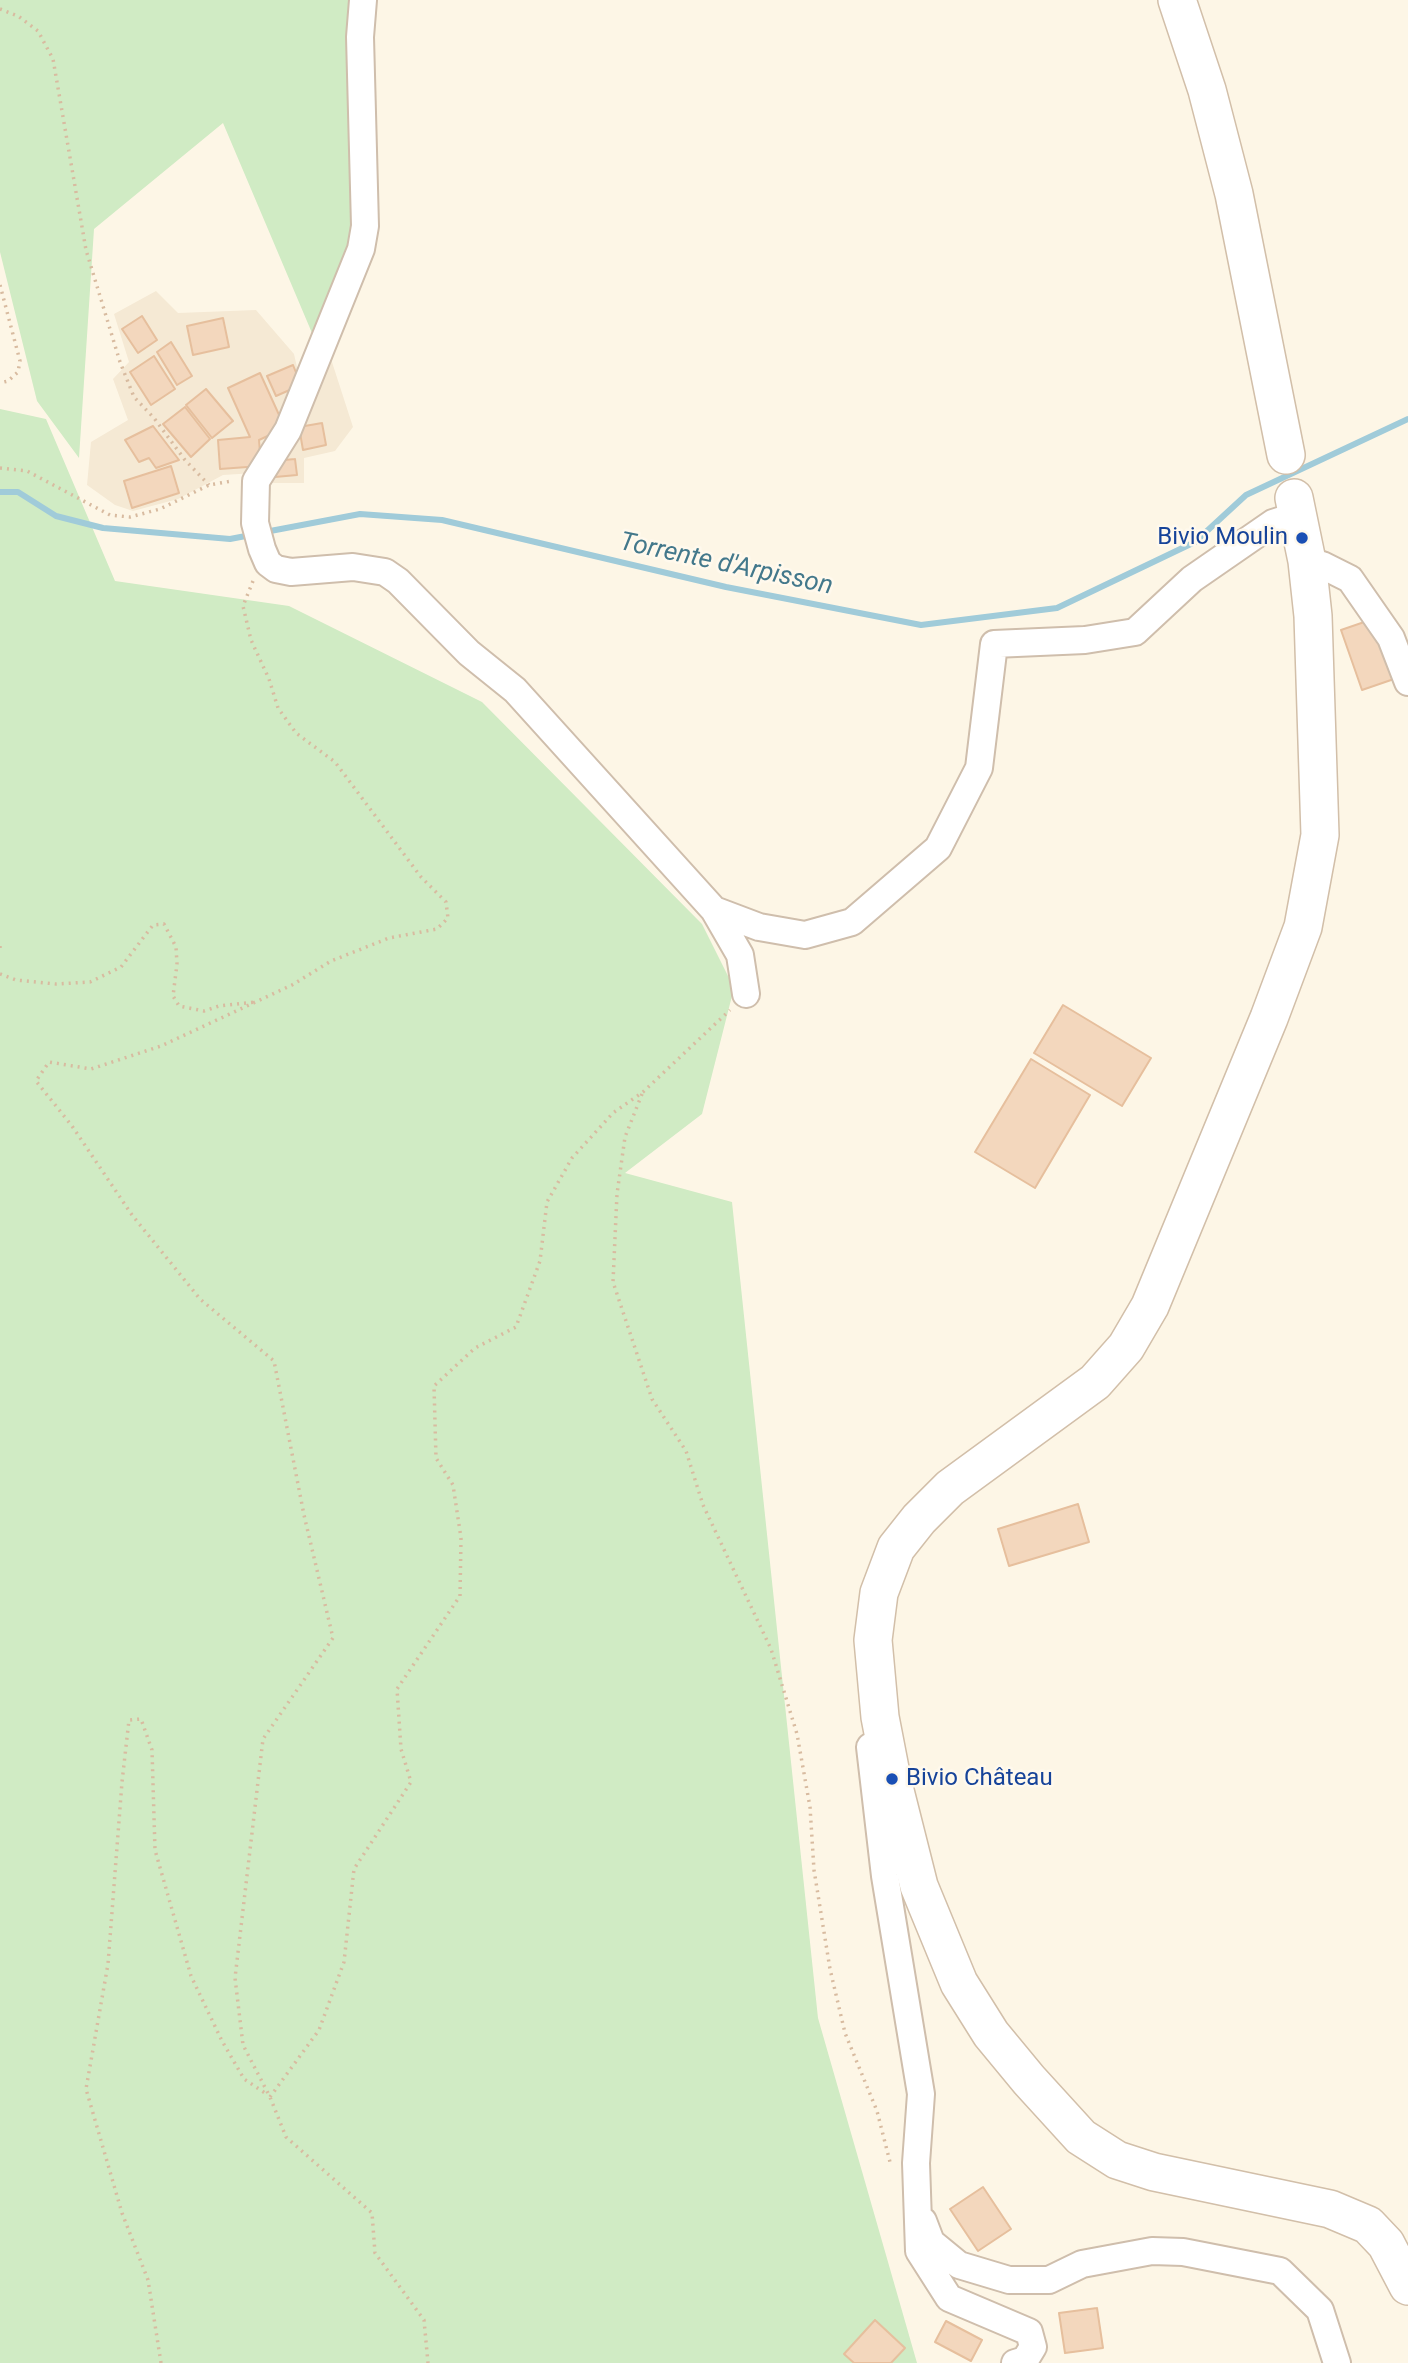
<!DOCTYPE html>
<html>
<head>
<meta charset="utf-8">
<style>
  body { margin:0 }
  canvas { display:block; background:#fdf6e6 }
</style>
</head>
<body>
<canvas width="1408" height="2363"></canvas>
<script>
const context = document.querySelector('canvas').getContext('2d');
context.lineJoin = 'round';
function fillPath(path, color) {
  context.fillStyle = color;
  context.fill(path, 'evenodd');
}
function poly(rows) {
  const path = new Path2D();
  for (const r of rows) {
    path.moveTo(r[0], r[1]);
    for (let i = 2; i < r.length; i += 2) path.lineTo(r[i], r[i + 1]);
  }
  return path;
}
function strokePath(path, color, width, dash) {
  context.strokeStyle = color;
  context.lineWidth = width;
  context.lineCap = dash ? 'butt' : 'round';
  context.setLineDash(dash || []);
  context.stroke(path);
}
function label(font, color, halo, rows, align = 'center') {
  context.font = font + ' Roboto,sans-serif';
  context.lineWidth = 5;
  context.setLineDash([]);
  context.textBaseline = 'middle';
  context.strokeStyle = halo;
  context.fillStyle = color;
  for (const [text, x, y, turn = 0] of rows) {
    context.save();
    context.translate(x, y);
    context.rotate((+turn || 0) * Math.PI / 180);
    context.textAlign = isNaN(turn) ? turn : align;
    if (halo) context.strokeText(text, 0, 0);
    context.fillText(text, 0, 0);
    context.restore();
  }
}
fillPath(poly([
  [156,291,178,313,256,310,294,354,301,385,255,473,223,475,178,499,133,511,115,505,87,485,91,442,128,420,113,379,129,362,114,314],
  [331,359,353,427,335,451,304,458,304,483,269,483,323,363]
]), '#f5e9d4');
fillPath(poly([
  [0,0,351,0,351,238,312,333,223,123,94,229,79,458,37,401,0,252],
  [0,409,46,419,115,581,289,606,482,702,702,924,734,988,702,1114,625,1173,732,1202,818,2018,917,2363,0,2363]
]), '#d0ebc4');
strokePath(poly([
  [0,492,18,492,56,516,103,528,230,539,251,535],
  [265,532,360,514,442,520,726,587,921,625,1057,608,1195,542,1246,495,1408,419]
]), '#a0cbd9', 6);
const building = poly([
  [142,316,157,340,138,353,122,329,142,316],
  [223,318,229,347,193,355,187,326,223,318],
  [171,342,192,376,177,385,157,352,171,342],
  [154,356,175,389,151,405,130,372,154,356],
  [293,365,301,385,276,396,267,376,293,365],
  [260,373,285,428,259,440,261,466,220,469,218,440,250,437,228,388,260,373],
  [206,389,233,421,212,438,186,405,206,389],
  [185,407,210,439,191,457,163,424,185,407],
  [322,423,326,445,303,450,299,427,322,423],
  [153,426,179,460,156,468,149,458,139,462,125,440,153,426],
  [295,459,297,475,275,477,274,461,295,459],
  [171,466,179,493,132,508,124,481,171,466],
  [1373,619,1394,679,1362,690,1341,630,1373,619],
  [1063,1005,1151,1058,1122,1106,1034,1053,1063,1005],
  [1031,1059,1090,1095,1035,1188,975,1152,1031,1059],
  [1078,1504,1089,1542,1009,1566,998,1529,1078,1504],
  [983,2187,1011,2229,978,2251,950,2209,983,2187],
  [1097,2308,1103,2348,1065,2353,1059,2313,1097,2308],
  [875,2320,905,2348,891,2363,854,2363,844,2354,875,2320],
  [946,2321,982,2340,971,2361,935,2342,946,2321]
]);
fillPath(building, '#f3d7bd');
strokePath(building, '#e6bf9d', 2);
const minor = poly([
  [363,0,360,37,365,226,361,249,288,430,256,481,255,523,262,549,268,563,276,569,291,572,353,567,385,572,398,581,469,653,515,690,714,910,740,955,746,994],
  [1307,561,1322,565,1350,579,1391,638,1408,682],
  [714,910,759,927,805,935,852,922,938,848,979,768,994,644,1085,640,1135,632,1192,579,1273,523,1298,515],
  [870,1747,885,1876,921,2094,916,2163,919,2251,949,2298,1029,2332,1033,2347,1025,2360,1015,2363],
  [923,2221,931,2242,959,2265,1009,2280,1049,2280,1082,2264,1152,2251,1183,2252,1280,2271,1320,2310,1337,2363]
]);
const secondary = poly([
  [1177,0,1207,90,1234,194,1286,455],
  [1294,498,1307,561,1313,616,1320,835,1303,927,1269,1018,1150,1306,1126,1347,1095,1382,950,1488,919,1519,896,1548,879,1593,873,1640,880,1717,892,1779,919,1886,959,1983,991,2034,1029,2080,1081,2137,1117,2160,1154,2172,1330,2209,1368,2225,1386,2244,1408,2286]
]);
strokePath(minor, '#cfbeac', 30);
strokePath(secondary, '#d2bfa9', 40);
strokePath(poly([
  [0,9,18,16,38,31,53,59,86,250,120,362,134,397,154,418,185,460,209,485],
  [0,285,20,361,18,372,8,381,0,383],
  [0,468,27,471,110,515,130,517,160,509,209,485,232,481],
  [253,581,243,606,251,640,269,679,278,708,296,733,335,762,421,877,446,902,448,918,437,929,389,938,331,961,292,985,161,1046,91,1069,49,1062,36,1081,72,1126,132,1215,200,1299,274,1361,304,1515,333,1638,263,1739,235,1978,243,2045,270,2097,286,2137,372,2213,375,2253,424,2320,428,2363],
  [0,946,0,951],
  [0,974,16,980,56,984,90,982,121,967,153,925,164,924,176,947,177,964,173,996,179,1006,204,1011,219,1006,255,1002],
  [642,1094,625,1137,617,1194,613,1282,652,1399,686,1451,703,1505,771,1649,797,1734,810,1807,814,1870,830,1969,845,2033,877,2111,891,2166],
  [270,2097,319,2030,344,1962,354,1869,411,1782,401,1749,397,1689,460,1596,461,1538,453,1485,436,1458,434,1386,475,1348,516,1327,540,1261,547,1202,572,1158,613,1113,643,1092,730,1010],
  [161,2363,148,2280,122,2213,86,2089,108,1964,122,1782,129,1720,141,1719,152,1750,155,1850,191,1976,222,2041,244,2079,268,2095]
]), '#d8bba0', 3.5, [2, 5]);
strokePath(minor, '#fff', 26);
strokePath(secondary, '#fff', 37);
for (const [x, y, r, color] of [
  [1302,538,7,"#1a4fb4"],
  [892,1779,7,"#1a4fb4"]
]) {
  const dot = new Path2D();
  dot.arc(x, y, r, 0, 2 * Math.PI);
  context.fillStyle = color;
  context.fill(dot);
  strokePath(dot, '#fff9ed', 2.5);
}
label('24px', '#164399', '#fff9ed', [
  ["Bivio Moulin",1288,538],
  ["Bivio Château",906,1779,"left"]
], 'right');
label('italic 26px', '#43788b', '#fff9ed', [
  ["Torrente d'Arpisson",726,565,12]
]);
</script>
</body>
</html>
